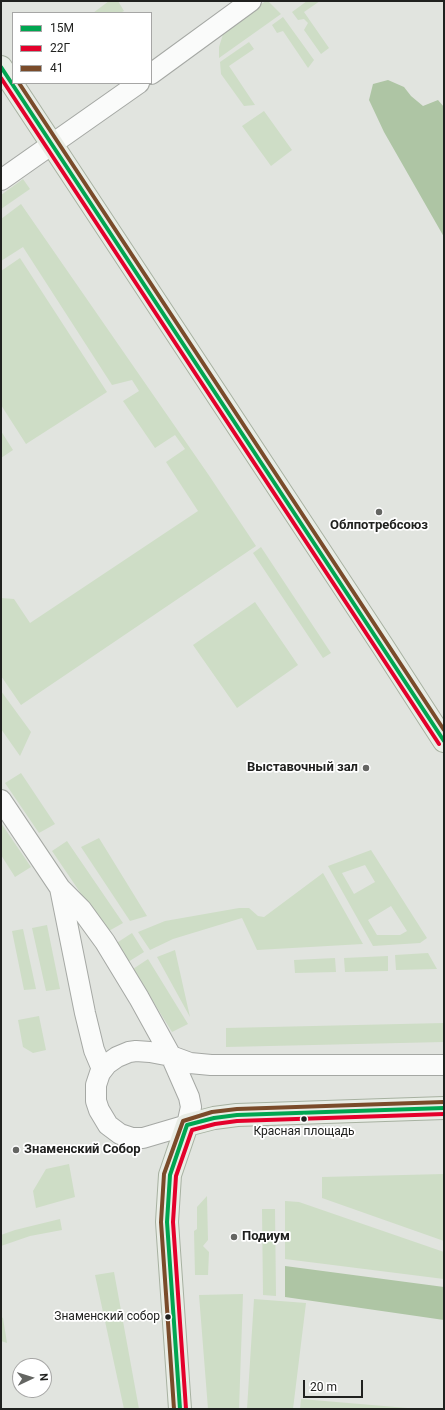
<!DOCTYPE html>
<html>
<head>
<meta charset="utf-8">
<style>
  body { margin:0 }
  #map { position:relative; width:445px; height:1410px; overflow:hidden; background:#e1e4df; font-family:Roboto,sans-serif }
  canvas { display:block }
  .frame { position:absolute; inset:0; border:2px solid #20211f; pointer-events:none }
  .legend { position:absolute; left:12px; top:12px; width:140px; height:72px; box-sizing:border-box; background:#fff; border:1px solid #a6a6a5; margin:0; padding:5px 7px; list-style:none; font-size:12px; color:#20211f }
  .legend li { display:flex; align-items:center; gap:8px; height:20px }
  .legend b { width:20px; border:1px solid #a6a6a5 }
  .north { position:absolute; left:12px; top:1358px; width:40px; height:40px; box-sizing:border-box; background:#fff; border:1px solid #a6a6a5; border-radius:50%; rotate:86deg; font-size:11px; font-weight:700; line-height:16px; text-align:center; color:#20211f }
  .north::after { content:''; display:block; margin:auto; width:14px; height:18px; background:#646562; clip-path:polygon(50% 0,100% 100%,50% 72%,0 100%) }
  .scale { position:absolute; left:303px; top:1380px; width:60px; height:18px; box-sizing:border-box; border:2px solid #20211f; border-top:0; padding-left:5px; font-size:12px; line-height:14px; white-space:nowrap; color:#20211f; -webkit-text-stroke:3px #fff; paint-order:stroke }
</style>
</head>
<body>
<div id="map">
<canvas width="445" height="1410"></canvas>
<div class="frame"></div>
<ul class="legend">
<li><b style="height:5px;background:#00a651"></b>15М</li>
<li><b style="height:5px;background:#e4002b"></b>22Г</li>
<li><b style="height:5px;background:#7a4b2a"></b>41</li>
</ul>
<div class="north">N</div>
<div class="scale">20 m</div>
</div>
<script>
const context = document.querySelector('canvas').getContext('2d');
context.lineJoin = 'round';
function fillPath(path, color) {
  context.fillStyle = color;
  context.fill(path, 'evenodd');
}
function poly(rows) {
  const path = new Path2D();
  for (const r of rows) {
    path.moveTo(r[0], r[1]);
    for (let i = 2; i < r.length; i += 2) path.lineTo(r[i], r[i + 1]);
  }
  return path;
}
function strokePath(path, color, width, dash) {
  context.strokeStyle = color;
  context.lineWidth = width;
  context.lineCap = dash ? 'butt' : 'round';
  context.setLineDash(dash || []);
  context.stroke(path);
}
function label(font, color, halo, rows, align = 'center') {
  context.font = font + ' Roboto,sans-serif';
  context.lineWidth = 3.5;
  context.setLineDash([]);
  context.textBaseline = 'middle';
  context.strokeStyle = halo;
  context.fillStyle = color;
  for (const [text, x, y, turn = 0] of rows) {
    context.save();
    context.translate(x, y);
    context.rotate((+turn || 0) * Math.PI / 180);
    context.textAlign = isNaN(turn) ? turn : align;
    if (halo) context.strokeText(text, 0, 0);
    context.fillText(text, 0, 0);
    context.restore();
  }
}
fillPath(poly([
  [109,1,118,1,124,11,120,13,93,13],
  [266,1,268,1,281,14,219,58,219,47,225,28],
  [307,1,320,1,304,12,329,48,321,54,304,30,308,23,304,19,298,20,292,12],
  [283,17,314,60,308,68,283,31,277,33,272,25],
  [249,42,254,49,229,66,255,105,244,106,221,74,220,62],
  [264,111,292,150,271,166,242,126],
  [23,179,30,189,1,209,1,195],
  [21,204,208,474,256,546,21,705,1,676,1,598,14,599,30,623,198,511,166,462,185,449,175,435,155,448,123,401,139,391,132,380,112,385,23,247,1,261,1,219],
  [20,258,107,392,26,444,1,405,1,361,2,360,1,358,1,271],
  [1,431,13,450,1,458],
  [261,547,331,653,323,658,253,553],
  [255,602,298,665,237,708,193,645],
  [1,691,31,732,20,756,1,729],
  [21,773,55,824,39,833,5,783],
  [1,823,31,867,15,877,1,855],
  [99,838,147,916,130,921,81,847],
  [67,841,123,923,107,932,52,851],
  [371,850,427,938,420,943,373,946,328,866],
  [365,865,375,882,354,894,342,873],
  [391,906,407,931,400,935,377,935,368,920],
  [323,873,363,944,257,950,242,918,173,939,150,950,138,932,165,921,239,908,249,908,258,916,264,917],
  [47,925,60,989,46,991,32,928],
  [23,929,36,989,24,990,12,931],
  [132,933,144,952,128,962,115,944],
  [175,950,190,1017,157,957],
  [428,953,437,969,396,970,395,955],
  [388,956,388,971,345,972,344,958],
  [335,958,336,972,295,973,294,960],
  [148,959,188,1024,172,1032,133,969],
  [39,1016,46,1050,33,1053,23,1047,18,1020],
  [444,1023,444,1042,226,1047,226,1028],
  [69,1164,75,1197,36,1208,33,1191,46,1169],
  [444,1174,444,1241,322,1198,322,1177],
  [207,1196,208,1240,203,1246,209,1252,208,1275,195,1275,194,1231,197,1229,197,1207],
  [285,1201,299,1202,444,1252,444,1279,285,1259],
  [262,1209,275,1209,276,1296,263,1295],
  [60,1219,62,1230,30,1236,1,1246,1,1235,15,1230],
  [114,1272,139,1409,124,1409,95,1275],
  [243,1294,239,1409,208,1409,199,1295],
  [254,1299,306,1303,293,1409,247,1409],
  [1,1317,3,1318,7,1343,1,1341],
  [301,1399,419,1409,300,1409]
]), '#ceddc6');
fillPath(poly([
  [388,80,404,87,411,96,423,106,438,100,444,107,444,237,384,132,369,100,373,84],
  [285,1266,444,1287,444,1320,285,1297]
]), '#aec5a4');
const minor = poly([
  [151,74,251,1],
  [1,180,139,83],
  [1,800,60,888,81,909,105,942,139,998,171,1056,189,1097,191,1107,187,1125,143,1138,132,1138,120,1134,108,1125,99,1110,96,1101,96,1085,100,1073,107,1064,117,1057,129,1052,136,1051,150,1052,171,1056,190,1063,211,1065,444,1065],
  [60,888,85,1013,94,1050,102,1069]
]);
const primary = poly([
  [1,67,382,645,444,741],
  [180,1409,167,1222,170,1175,187,1125,214,1118,237,1115,444,1108]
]);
strokePath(minor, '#a5a8a4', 22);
strokePath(primary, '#a7b1a1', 24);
strokePath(minor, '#fafbfa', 20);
strokePath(primary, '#e9ede6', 22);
strokePath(poly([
  [1,67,444,741],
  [180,1409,167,1222,170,1175,187,1125,214,1118,237,1115,444,1108]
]), '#00a651', 4);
strokePath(poly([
  [1,78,439,744],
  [186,1409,173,1222,176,1176,192,1130,215,1124,237,1121,444,1114]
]), '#e4002b', 4);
strokePath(poly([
  [19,83,444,730],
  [174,1409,161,1222,164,1174,183,1121,212,1112,237,1109,444,1102]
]), '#7a4b2a', 4);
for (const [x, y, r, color] of [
  [379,512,4,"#646562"],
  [366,768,4,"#646562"],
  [304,1119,3.5,"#20211f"],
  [16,1150,4,"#646562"],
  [234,1237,4,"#646562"],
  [168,1317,3.5,"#20211f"]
]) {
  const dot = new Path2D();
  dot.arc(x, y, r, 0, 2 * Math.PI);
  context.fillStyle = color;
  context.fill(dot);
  strokePath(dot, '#fff', 1.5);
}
label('12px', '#20211f', '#fff', [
  ["Красная площадь",304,1132],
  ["Знаменский собор",160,1317,"right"]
]);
label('bold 13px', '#20211f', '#fff', [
  ["Облпотребсоюз",379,526,"center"],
  ["Выставочный зал",358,768,"right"],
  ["Знаменский Собор",24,1150],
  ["Подиум",242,1237]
], 'left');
</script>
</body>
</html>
